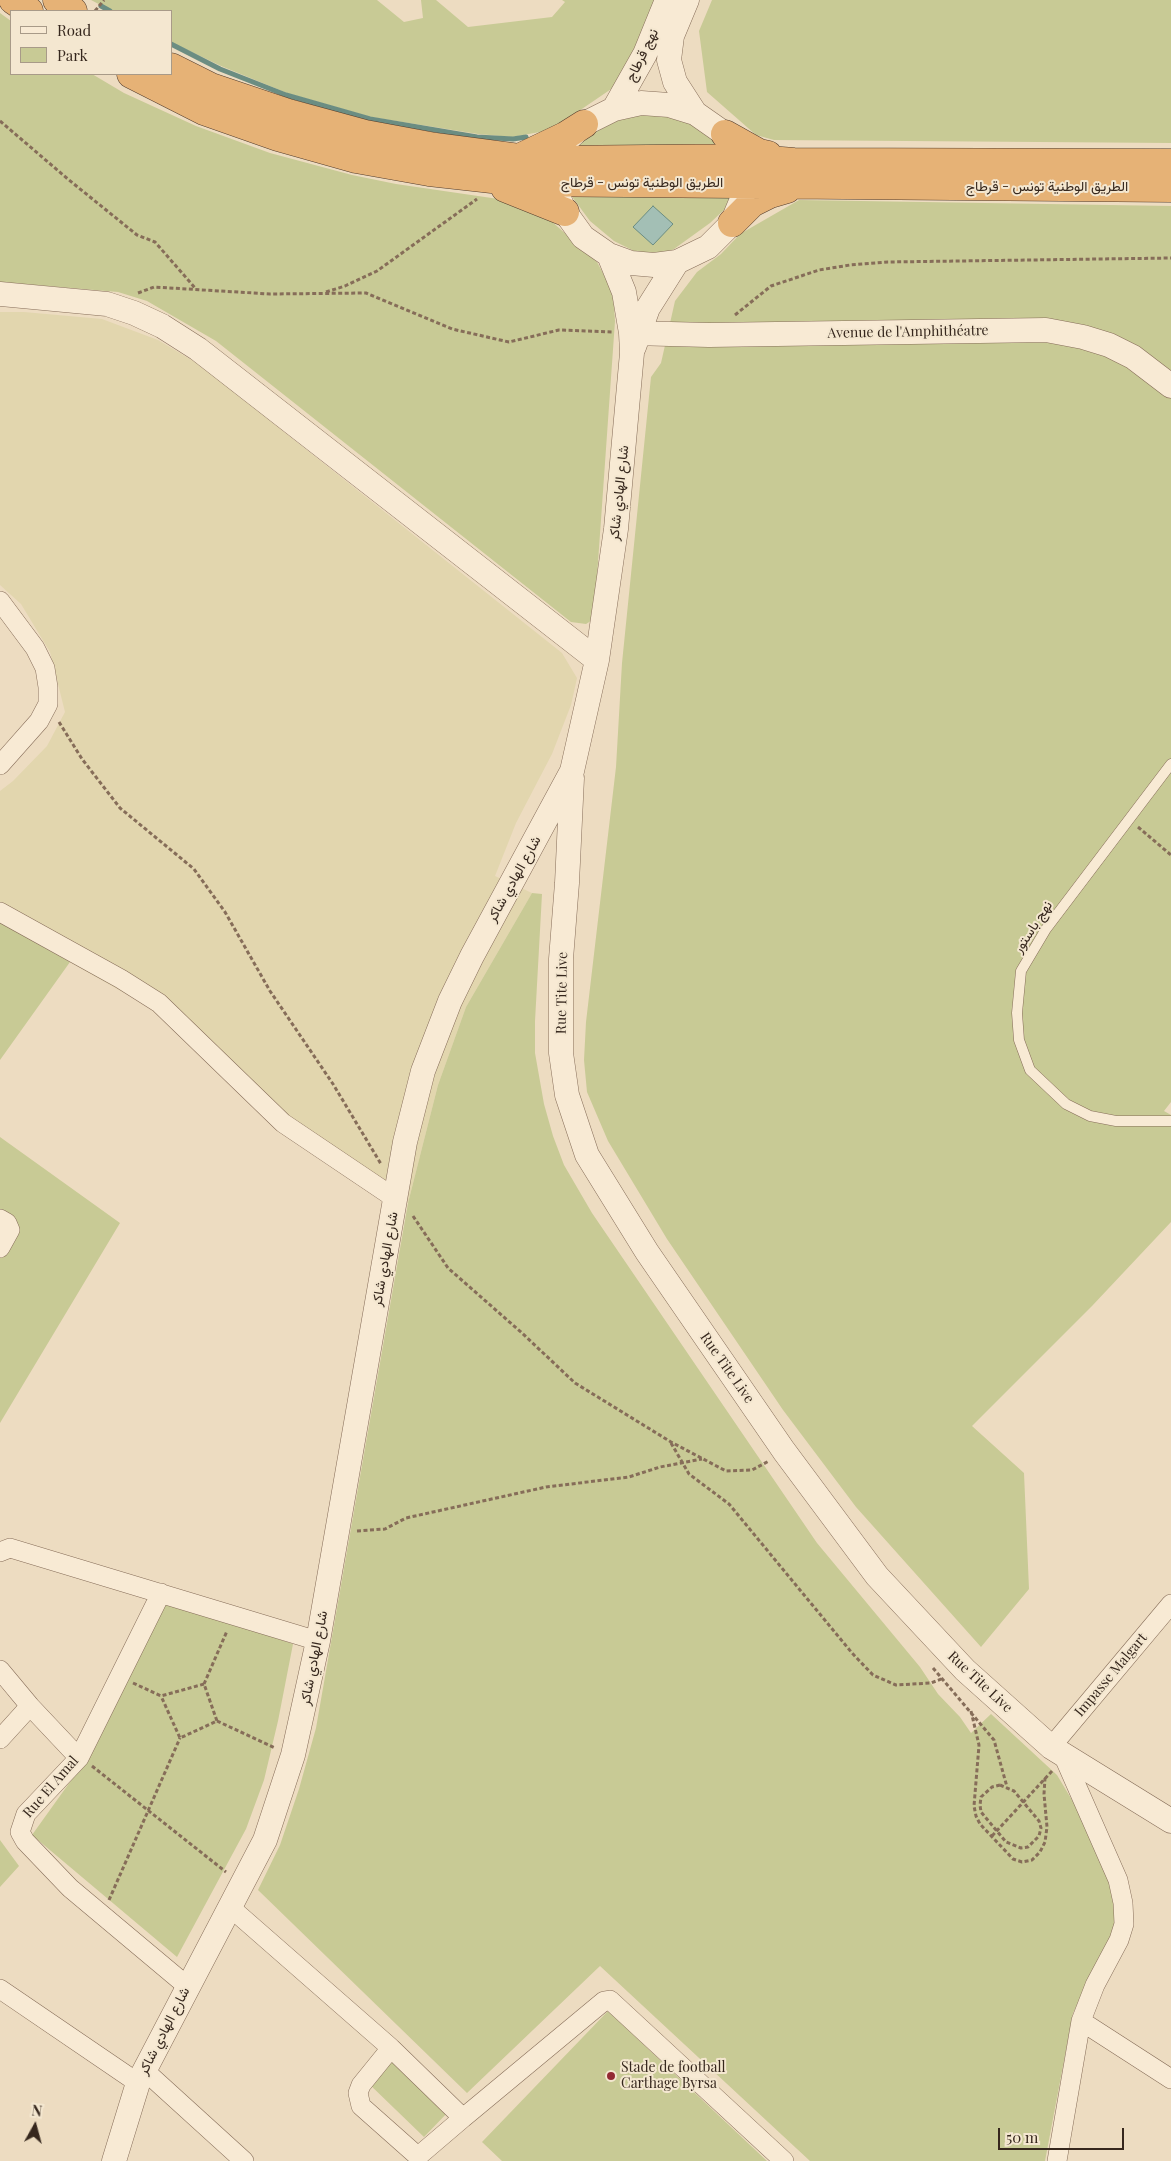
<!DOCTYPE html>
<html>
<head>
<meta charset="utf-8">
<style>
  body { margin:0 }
  #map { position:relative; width:1171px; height:2161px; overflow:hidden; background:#eddcc1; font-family:"Playfair Display",serif }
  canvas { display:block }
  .legend { position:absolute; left:10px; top:10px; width:162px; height:65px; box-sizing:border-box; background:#f4e7d0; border:1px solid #a89a88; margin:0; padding:6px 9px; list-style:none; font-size:15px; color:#36271d }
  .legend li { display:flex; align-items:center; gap:10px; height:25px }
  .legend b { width:25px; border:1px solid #a89a88 }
  .north { position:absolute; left:10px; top:2101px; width:50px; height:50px; -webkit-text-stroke:4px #f4e7d0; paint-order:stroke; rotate:7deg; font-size:14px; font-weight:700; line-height:20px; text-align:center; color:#36271d }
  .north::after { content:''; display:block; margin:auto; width:18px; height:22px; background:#36271d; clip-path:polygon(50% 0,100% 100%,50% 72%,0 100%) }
  .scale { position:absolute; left:998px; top:2128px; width:126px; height:22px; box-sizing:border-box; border:2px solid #36271d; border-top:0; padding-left:6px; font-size:15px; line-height:18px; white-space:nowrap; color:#36271d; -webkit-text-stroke:4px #f4e7d0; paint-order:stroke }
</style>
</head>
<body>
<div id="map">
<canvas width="1171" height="2161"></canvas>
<ul class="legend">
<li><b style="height:6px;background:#f8ead4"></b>Road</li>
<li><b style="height:14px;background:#c8ca95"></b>Park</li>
</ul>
<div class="north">N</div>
<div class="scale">50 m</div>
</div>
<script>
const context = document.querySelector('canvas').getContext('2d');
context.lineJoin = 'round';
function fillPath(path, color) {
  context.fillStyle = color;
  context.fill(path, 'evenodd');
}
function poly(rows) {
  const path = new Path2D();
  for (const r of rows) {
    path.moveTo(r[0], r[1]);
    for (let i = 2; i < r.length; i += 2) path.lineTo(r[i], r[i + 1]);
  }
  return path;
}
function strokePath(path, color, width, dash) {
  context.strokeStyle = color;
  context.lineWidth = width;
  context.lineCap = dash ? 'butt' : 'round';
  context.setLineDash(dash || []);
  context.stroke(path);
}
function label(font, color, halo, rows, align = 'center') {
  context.font = font + ' "Playfair Display",Vazirmatn,serif';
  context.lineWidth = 4;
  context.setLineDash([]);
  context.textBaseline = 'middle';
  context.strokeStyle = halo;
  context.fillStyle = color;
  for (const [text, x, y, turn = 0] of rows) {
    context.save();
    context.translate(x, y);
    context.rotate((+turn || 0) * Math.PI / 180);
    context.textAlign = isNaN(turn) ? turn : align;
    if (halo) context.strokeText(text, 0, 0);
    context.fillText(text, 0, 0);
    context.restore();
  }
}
fillPath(poly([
  [0,312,24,312,102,319,158,340,200,365,562,653,577,678,571,705,552,754,516,823,495,876,532,893,466,1007,438,1085,408,1203,371,1193,280,1130,149,1007,31,940,0,917,0,791,13,781,47,746,65,712,50,652,21,604,0,585]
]), '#e2d6ae');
fillPath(poly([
  [91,0,377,0,404,22,423,18,421,0,436,0,468,27,552,17,565,2,562,0,655,0,620,83,551,130,512,137,478,134,371,117,287,93,221,66,171,42,171,11,112,11],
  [712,0,1171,0,1171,143,774,140,756,135,707,92,699,31],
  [0,13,11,21,11,74,92,74,124,93,196,126,270,153,352,175,396,184,519,202,539,210,597,262,613,292,615,321,594,619,586,624,571,622,216,341,147,301,118,292,0,282],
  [633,114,678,116,723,144,734,194,725,209,710,223,674,249,659,256,644,256,614,241,590,221,570,194,573,150,598,128],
  [799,200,1171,206,1171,1102,1164,1111,1171,1115,1171,1222,1092,1306,972,1426,1024,1473,1029,1589,981,1647,856,1507,783,1410,667,1239,608,1141,587,1092,584,1060,586,1022,616,767,622,663,651,377,661,363,675,301,697,272,721,254,740,234],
  [532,893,542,894,535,1021,535,1053,544,1104,553,1136,564,1165,592,1213,817,1543,920,1667,938,1694,960,1717,971,1733,991,1714,1057,1775,1102,1850,1116,1886,1118,1925,1073,2013,1045,2161,810,2161,600,1966,467,2093,258,1890,280,1845,299,1789,316,1728,408,1203,438,1085,466,1007],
  [0,917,31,940,70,962,0,1060],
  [0,1137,120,1223,0,1423],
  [168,1600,293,1644,278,1721,264,1780,246,1829,177,1957,32,1835,85,1761],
  [0,1840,19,1866,0,1887],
  [608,2011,767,2161,502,2161,482,2142],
  [393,2052,449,2111,424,2137,366,2081]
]), '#c8ca95');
const water = poly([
  [653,206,673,224,653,245,633,227,653,206]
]);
fillPath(water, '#a3bfb5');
strokePath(water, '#6b8d82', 1);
strokePath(poly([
  [101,6,110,11],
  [171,44,220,69,286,95,370,119,477,137,513,139,526,137]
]), '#6b8d82', 5);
const service = poly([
  [1171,764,1046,929,1021,971,1017,1013,1019,1040,1030,1070,1066,1104,1090,1116,1116,1121,1171,1121]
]);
const minor = poly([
  [0,601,35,648,45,668,48,687,48,704,39,721,0,765],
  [0,912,121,979,159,1003,283,1123,396,1199],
  [0,1219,7,1223,10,1230,0,1248],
  [0,1552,10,1548,318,1641],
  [161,1593,79,1758,26,1814,20,1832,25,1841,70,1888,187,1986],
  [0,1670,30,1706,79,1758],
  [0,1739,30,1706],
  [1051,1747,1171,1604],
  [231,1908,391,2048,463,2118,604,2001,610,2000,784,2161],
  [0,1989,138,2083],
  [1081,2021,1171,2079],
  [391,2048,361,2085,358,2093,361,2106,414,2153,419,2154,422,2153,463,2118],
  [145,2071,244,2161],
  [1057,2161,1081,2021,1095,1985,1119,1940,1124,1924,1123,1903,1118,1880,1063,1755]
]);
const tertiary = poly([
  [687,0,672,36,669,60,675,82,695,113],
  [641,103,669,105,695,113,725,134,744,158,746,184,742,199,732,223,708,247,677,262,654,265,631,263,609,255,583,237,565,212,552,183,553,160,565,142,584,124,614,109,641,103],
  [614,109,645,54,667,0],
  [0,294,107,304,134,313,162,326,198,349,597,660],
  [631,333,709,335,1046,330,1083,337,1109,345,1133,357,1171,386],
  [634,347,648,308,677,262],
  [572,778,567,883,561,959,561,1053,567,1095,587,1155,647,1252,784,1451,877,1576,965,1670,1051,1747,1171,1821],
  [114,2161,138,2083,265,1840,293,1755,318,1641,405,1142,423,1071,450,1001,472,956,572,771,597,660,616,529,632,353,631,333,624,292,609,255]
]);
const trunk = poly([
  [13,0,29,11],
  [57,0,73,11],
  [171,67,211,87,288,113,365,134,435,147,519,158,553,160,744,158,794,162,1171,163],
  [131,74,204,111,278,137,356,159,429,172,483,178,518,182,1171,188],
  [725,134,759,153,768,155],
  [521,157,565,136,584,124],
  [505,188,565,212],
  [732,223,752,203,770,194,787,189]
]);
strokePath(service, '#866d59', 11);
strokePath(minor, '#866d59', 20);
strokePath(tertiary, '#866d59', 25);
strokePath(trunk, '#533c2d', 29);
strokePath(poly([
  [95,11,104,0],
  [0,121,69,180,137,235,155,242,196,289],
  [326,292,345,286,377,271,477,199],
  [138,293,154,287,270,294,366,293,452,329,509,342,559,330,613,332],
  [735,315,771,286,819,270,850,265,888,262,1171,258],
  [59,722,82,759,120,808,194,869,225,912,270,991,333,1084,381,1164],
  [1138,827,1171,855],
  [413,1216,448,1268,522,1333,575,1383,671,1442,726,1471,752,1470,769,1461],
  [671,1443,689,1474,729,1504,852,1653,873,1675,896,1685,931,1683,944,1678],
  [357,1531,385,1529,406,1518,546,1487,629,1477,660,1467,702,1459],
  [933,1668,994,1740,1007,1787],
  [133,1683,161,1696,204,1684,217,1721,180,1738,161,1696],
  [204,1684,227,1631],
  [971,1711,979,1745,974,1806,976,1816,980,1824,1013,1859,1022,1862,1032,1860,1040,1852,1045,1842,1047,1827,1044,1794,1045,1778],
  [217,1721,275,1748],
  [92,1766,226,1872],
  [1000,1785,1014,1791,1039,1821,1041,1828,1039,1836,1028,1847,1021,1848,1006,1842,981,1812,980,1805,981,1797,992,1787,1000,1785],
  [992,1836,1052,1771],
  [109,1900,180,1738]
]), '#866d59', 3, [4, 2.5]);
strokePath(service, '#f8ead4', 10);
strokePath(minor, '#f8ead4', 19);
strokePath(tertiary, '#f8ead4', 24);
strokePath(trunk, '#e6b276', 28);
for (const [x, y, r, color] of [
  [611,2076,5,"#932a33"]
]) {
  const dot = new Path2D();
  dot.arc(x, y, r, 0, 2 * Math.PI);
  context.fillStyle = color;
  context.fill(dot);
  strokePath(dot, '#f4e7d0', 2);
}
label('14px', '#36271d', '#f4e7d0', [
  ["نهج قرطاج",642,55,-64],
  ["الطريق الوطنية تونس - قرطاج",642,183],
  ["الطريق الوطنية تونس - قرطاج",1047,187],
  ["Avenue de l'Amphithéatre",908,332,-1],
  ["شارع الهادي شاكر",619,493,-84],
  ["شارع الهادي شاكر",514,879,-61],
  ["نهج باستور",1033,927,-57],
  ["Rue Tite Live",562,993,-89],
  ["شارع الهادي شاكر",385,1259,-80],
  ["Rue Tite Live",727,1368,55],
  ["شارع الهادي شاكر",314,1658,-79],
  ["Impasse Malgart",1111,1675,-50],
  ["Rue Tite Live",980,1682,43],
  ["Rue El Amal",51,1787,-49],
  ["شارع الهادي شاكر",164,2031,-63]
]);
label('14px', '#36271d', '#f4e7d0', [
  ["Stade de football",621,2068],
  ["Carthage Byrsa",621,2084]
], 'left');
</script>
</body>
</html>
